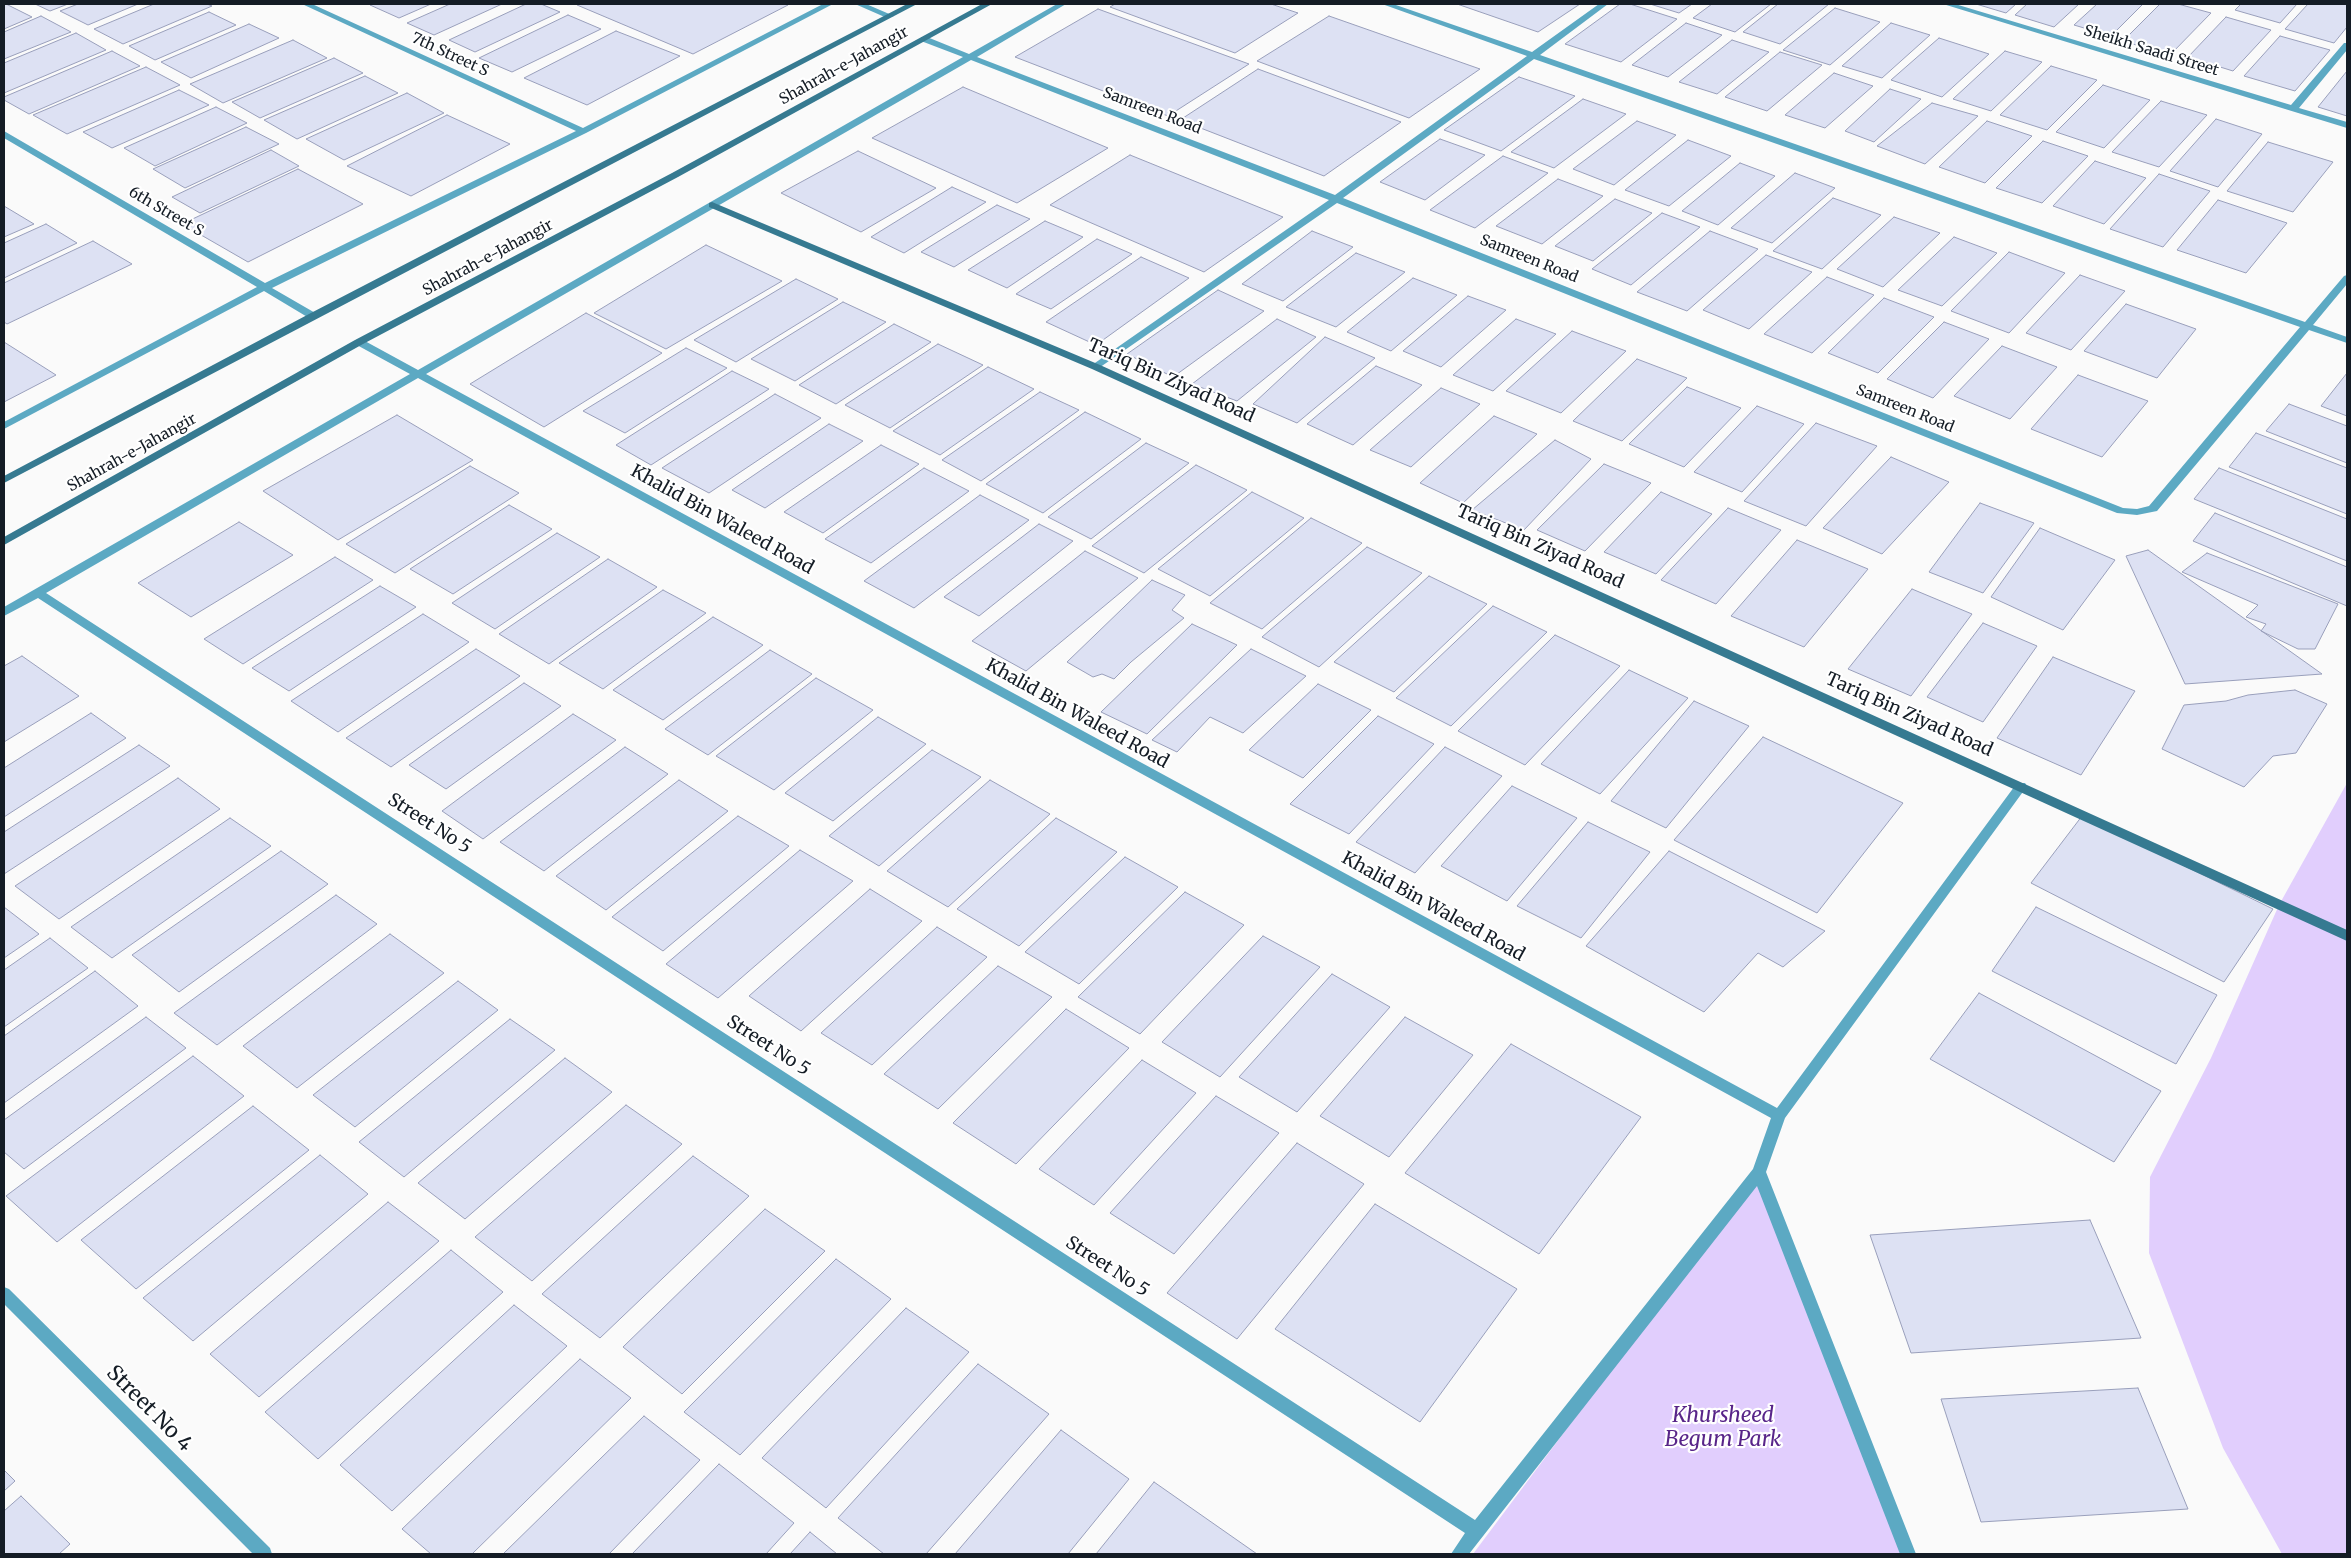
<!DOCTYPE html>
<html>
<head>
<meta charset="utf-8">
<style>
  body { margin:0 }
  #map { position:relative; width:2351px; height:1558px; overflow:hidden; background:#fafafa; font-family:Merriweather,serif }
  canvas { display:block }
  .frame { position:absolute; inset:0; border:5px solid #141c25; pointer-events:none }
</style>
</head>
<body>
<div id="map">
<canvas width="2351" height="1558"></canvas>
<div class="frame"></div>
</div>
<script>
const context = document.querySelector('canvas').getContext('2d');
context.lineJoin = 'round';
function fillPath(path, color) {
  context.fillStyle = color;
  context.fill(path, 'evenodd');
}
function poly(rows) {
  const path = new Path2D();
  for (const r of rows) {
    path.moveTo(r[0], r[1]);
    for (let i = 2; i < r.length; i += 2) path.lineTo(r[i], r[i + 1]);
  }
  return path;
}
function strokePath(path, color, width, dash) {
  context.strokeStyle = color;
  context.lineWidth = width;
  context.lineCap = dash ? 'butt' : 'round';
  context.setLineDash(dash || []);
  context.stroke(path);
}
function label(font, color, halo, rows, align = 'center') {
  context.font = font + ' Merriweather,serif';
  context.lineWidth = 4.5;
  context.setLineDash([]);
  context.textBaseline = 'middle';
  context.strokeStyle = halo;
  context.fillStyle = color;
  for (const [text, x, y, turn = 0] of rows) {
    context.save();
    context.translate(x, y);
    context.rotate((+turn || 0) * Math.PI / 180);
    context.textAlign = isNaN(turn) ? turn : align;
    if (halo) context.strokeText(text, 0, 0);
    context.fillText(text, 0, 0);
    context.restore();
  }
}
fillPath(poly([
  [2347,783,2347,1554,2282,1554,2223,1448,2149,1253,2150,1177,2211,1058,2279,905],
  [1759,1172,1908,1554,1473,1554]
]), '#e1cefd');
const building = poly([
  [4,4,6,4,32,17,4,29,4,4],
  [35,4,68,4,50,11,35,4],
  [78,4,138,4,88,25,60,11,78,4],
  [154,4,207,4,212,6,123,44,94,29,154,4],
  [374,4,431,4,399,18,370,5,374,4],
  [450,4,502,4,434,35,407,23,450,4],
  [526,4,541,4,560,12,475,52,449,40,526,4],
  [578,4,786,4,788,5,693,54,577,5,578,4],
  [1115,4,1271,4,1298,13,1235,53,1110,7,1115,4],
  [1457,4,1580,4,1538,32,1457,4],
  [1620,4,1630,4,1677,19,1621,62,1565,44,1620,4],
  [1650,4,1692,4,1679,13,1650,4],
  [1712,4,1771,4,1735,32,1693,18,1712,4],
  [1778,4,1829,4,1780,44,1743,32,1778,4],
  [1976,4,2016,4,2006,13,1976,4],
  [2027,4,2079,4,2054,27,2015,15,2027,4],
  [2097,4,2143,4,2111,36,2074,25,2097,4],
  [2160,4,2178,4,2211,13,2170,55,2123,41,2160,4],
  [2241,4,2297,4,2280,23,2235,10,2241,4],
  [2308,4,2347,4,2347,27,2334,43,2285,29,2308,4],
  [1835,8,1880,22,1830,65,1783,50,1835,8],
  [1098,9,1249,64,1168,116,1015,57,1098,9],
  [209,12,236,25,155,60,129,46,209,12],
  [568,15,601,29,512,72,479,58,568,15],
  [41,16,71,32,4,59,4,32,41,16],
  [1329,16,1480,69,1409,118,1257,61,1329,16],
  [2226,17,2271,30,2233,71,2188,57,2226,17],
  [1686,23,1722,35,1668,77,1632,65,1686,23],
  [1891,23,1930,35,1882,78,1842,66,1891,23],
  [249,24,279,38,191,78,161,62,249,24],
  [616,31,680,56,587,105,524,78,616,31],
  [76,33,106,50,4,93,4,63,76,33],
  [2280,36,2330,50,2295,91,2244,76,2280,36],
  [1939,38,1989,54,1942,97,1891,80,1939,38],
  [293,40,327,58,223,103,190,84,293,40],
  [1732,40,1769,52,1717,94,1679,82,1732,40],
  [112,51,140,66,29,114,4,100,4,97,112,51],
  [2005,51,2042,62,1991,111,1953,99,2005,51],
  [1780,52,1822,65,1767,111,1725,97,1780,52],
  [334,58,363,73,260,118,232,102,334,58],
  [2051,66,2097,80,2047,130,2000,115,2051,66],
  [146,67,180,85,67,134,33,115,146,67],
  [1258,69,1401,122,1324,176,1180,120,1258,69],
  [2347,71,2347,116,2318,107,2347,71],
  [1834,73,1873,86,1825,128,1785,115,1834,73],
  [365,76,398,93,297,139,264,120,365,76],
  [1519,77,1575,96,1501,151,1444,130,1519,77],
  [2103,85,2150,100,2104,148,2056,132,2103,85],
  [963,87,1108,148,1017,203,872,138,963,87],
  [1890,89,1921,99,1874,142,1845,131,1890,89],
  [179,90,209,105,112,148,83,132,179,90],
  [407,93,444,113,344,160,306,139,407,93],
  [1583,99,1626,114,1554,168,1511,152,1583,99],
  [2161,101,2207,115,2159,167,2112,152,2161,101],
  [1932,103,1978,116,1925,164,1877,146,1932,103],
  [216,107,247,123,155,166,124,148,216,107],
  [447,115,510,144,411,196,347,166,447,115],
  [2216,119,2262,134,2218,187,2170,171,2216,119],
  [1637,121,1676,135,1614,185,1573,169,1637,121],
  [1987,121,2032,136,1985,183,1939,167,1987,121],
  [246,127,279,144,185,188,153,169,246,127],
  [1440,139,1485,155,1425,200,1380,182,1440,139],
  [1688,140,1731,156,1669,206,1625,190,1688,140],
  [2043,141,2088,156,2042,203,1996,188,2043,141],
  [2268,142,2333,162,2293,212,2227,191,2268,142],
  [271,150,299,166,200,213,172,197,271,150],
  [858,151,936,188,861,232,781,193,858,151],
  [1130,155,1283,217,1204,272,1050,205,1130,155],
  [1503,156,1548,173,1475,228,1430,210,1503,156],
  [2095,161,2146,178,2104,224,2053,206,2095,161],
  [1740,163,1775,176,1718,225,1682,211,1740,163],
  [298,169,363,204,248,262,182,224,298,169],
  [1795,173,1835,188,1772,243,1731,228,1795,173],
  [2159,174,2210,191,2163,247,2110,229,2159,174],
  [1558,179,1603,196,1542,244,1496,226,1558,179],
  [952,187,986,202,904,253,871,237,952,187],
  [1833,198,1881,215,1822,269,1773,251,1833,198],
  [1615,199,1652,213,1593,261,1555,246,1615,199],
  [2218,200,2287,223,2246,273,2177,250,2218,200],
  [997,205,1030,219,954,267,921,252,997,205],
  [4,206,34,224,4,237,4,206],
  [1662,213,1700,227,1631,285,1592,269,1662,213],
  [1894,217,1940,233,1883,287,1837,269,1894,217],
  [1045,221,1083,237,1007,288,968,270,1045,221],
  [46,224,77,243,4,278,4,243,46,224],
  [1312,231,1353,247,1283,301,1242,284,1312,231],
  [1710,231,1758,249,1687,311,1637,292,1710,231],
  [1954,237,1997,253,1942,306,1898,290,1954,237],
  [1097,239,1132,254,1051,309,1016,294,1097,239],
  [93,241,132,264,7,324,4,322,4,283,93,241],
  [706,245,782,281,666,349,594,313,706,245],
  [2009,252,2065,273,2009,333,1951,311,2009,252],
  [1356,253,1405,272,1336,327,1286,307,1356,253],
  [1766,255,1812,272,1749,329,1703,310,1766,255],
  [1141,257,1189,278,1096,345,1046,322,1141,257],
  [2080,275,2125,291,2071,350,2026,333,2080,275],
  [1827,277,1874,295,1812,353,1764,334,1827,277],
  [1413,278,1457,295,1391,351,1347,332,1413,278],
  [796,279,838,299,736,362,694,340,796,279],
  [1218,290,1264,311,1173,377,1127,354,1218,290],
  [1468,296,1506,310,1441,367,1403,351,1468,296],
  [1884,298,1934,317,1878,373,1828,353,1884,298],
  [843,302,886,322,795,381,751,359,843,302],
  [2126,304,2196,329,2157,378,2084,351,2126,304],
  [586,313,662,353,544,427,470,384,586,313],
  [1277,319,1316,337,1237,401,1192,384,1277,319],
  [1516,319,1556,334,1493,391,1453,375,1516,319],
  [1944,322,1989,339,1933,398,1887,379,1944,322],
  [894,324,931,342,836,404,799,385,894,324],
  [1572,331,1626,351,1561,413,1506,391,1572,331],
  [1325,337,1375,358,1297,423,1253,404,1325,337],
  [4,342,56,375,4,402,4,342],
  [938,344,983,365,890,428,845,405,938,344],
  [2002,346,2057,367,2010,419,1954,396,2002,346],
  [686,348,727,368,625,433,583,411,686,348],
  [1637,359,1687,378,1622,441,1573,421,1637,359],
  [1376,366,1422,385,1353,445,1307,424,1376,366],
  [988,367,1034,389,940,455,893,431,988,367],
  [732,371,769,389,651,465,616,445,732,371],
  [2347,373,2347,416,2321,406,2347,373],
  [2078,375,2148,401,2102,457,2031,429,2078,375],
  [1687,387,1741,408,1684,467,1629,444,1687,387],
  [1441,388,1480,404,1411,467,1370,450,1441,388],
  [1040,392,1079,410,981,481,942,460,1040,392],
  [775,394,821,418,709,493,662,468,775,394],
  [2289,404,2347,426,2347,463,2266,431,2289,404],
  [1757,406,1804,424,1742,492,1694,472,1757,406],
  [1085,412,1141,439,1043,513,986,484,1085,412],
  [397,415,473,460,338,540,263,491,397,415],
  [1494,416,1537,434,1463,503,1420,483,1494,416],
  [1816,423,1877,446,1806,526,1744,501,1816,423],
  [829,424,863,441,765,508,732,490,829,424],
  [2256,433,2347,468,2347,514,2229,467,2256,433],
  [1555,440,1591,459,1524,530,1472,510,1555,440],
  [1146,443,1189,463,1091,539,1048,517,1146,443],
  [881,445,919,464,823,533,784,512,881,445],
  [1891,457,1949,482,1882,554,1823,528,1891,457],
  [1604,464,1651,483,1585,551,1537,530,1604,464],
  [1196,465,1247,490,1144,573,1092,546,1196,465],
  [470,466,519,493,395,573,346,544,470,466],
  [924,468,969,491,871,563,825,539,924,468],
  [2219,468,2347,519,2347,561,2194,499,2219,468],
  [1252,492,1304,518,1210,596,1158,569,1252,492],
  [1661,492,1712,514,1656,574,1604,552,1661,492],
  [980,495,1029,520,914,608,864,581,980,495],
  [1980,503,2034,523,1983,593,1929,572,1980,503],
  [509,505,552,529,453,594,410,569,509,505],
  [1728,508,1781,530,1716,604,1661,580,1728,508],
  [2215,513,2347,567,2347,606,2193,541,2215,513],
  [1311,518,1362,543,1262,629,1210,603,1311,518],
  [239,522,293,555,191,617,138,583,239,522],
  [1039,524,1073,541,979,616,944,597,1039,524],
  [2040,528,2115,560,2063,630,1991,597,2040,528],
  [557,533,600,557,495,629,452,603,557,533],
  [1797,540,1868,569,1804,647,1731,616,1797,540],
  [1367,547,1422,573,1319,667,1262,637,1367,547],
  [2148,550,2322,674,2185,684,2126,556,2148,550],
  [1085,551,1138,578,1026,671,972,641,1085,551],
  [2207,553,2338,604,2315,649,2298,649,2261,631,2266,624,2246,617,2258,605,2182,572,2207,553],
  [335,557,373,580,243,664,204,639,335,557],
  [608,559,657,587,549,664,499,634,608,559],
  [1429,576,1487,604,1394,692,1334,662,1429,576],
  [1152,580,1185,595,1172,610,1184,618,1131,662,1114,679,1102,674,1093,677,1067,662,1152,580],
  [380,586,416,607,289,691,252,668,380,586],
  [1912,589,1972,614,1911,696,1848,669,1912,589],
  [663,590,706,613,603,689,559,663,663,590],
  [1493,606,1547,632,1451,726,1396,698,1493,606],
  [423,614,469,642,338,732,291,701,423,614],
  [713,617,763,645,663,720,613,690,713,617],
  [1983,623,2037,646,1983,722,1927,697,1983,623],
  [1192,624,1237,645,1147,734,1101,712,1192,624],
  [1555,635,1620,666,1525,765,1458,731,1555,635],
  [476,649,520,676,391,767,346,738,476,649],
  [1251,649,1306,676,1243,733,1210,717,1177,752,1152,740,1251,649],
  [770,650,812,674,708,755,665,729,770,650],
  [22,656,79,696,4,742,4,666,22,656],
  [2053,657,2135,691,2081,775,1997,738,2053,657],
  [1629,670,1688,698,1600,794,1541,764,1629,670],
  [816,678,873,710,774,790,716,756,816,678],
  [524,683,561,706,446,789,409,765,524,683],
  [1318,684,1371,710,1303,778,1249,750,1318,684],
  [2295,690,2327,704,2296,753,2273,756,2244,787,2162,749,2184,705,2226,701,2248,695,2295,690],
  [1694,701,1749,726,1666,828,1611,801,1694,701],
  [91,713,126,738,4,817,4,768,91,713],
  [573,714,616,740,483,839,442,811,573,714],
  [1378,716,1434,744,1349,834,1290,804,1378,716],
  [878,717,926,744,833,821,785,793,878,717],
  [1763,737,1903,803,1817,913,1674,840,1763,737],
  [139,745,170,766,4,874,4,832,139,745],
  [625,747,668,774,544,871,500,842,625,747],
  [1445,747,1502,776,1415,873,1356,842,1445,747],
  [932,750,981,777,879,866,829,836,932,750],
  [178,778,220,809,59,919,15,886,178,778],
  [679,780,728,811,606,910,556,876,679,780],
  [990,780,1050,814,948,907,887,871,990,780],
  [1512,786,1577,818,1507,901,1441,866,1512,786],
  [738,816,789,846,663,951,612,917,738,816],
  [2082,816,2273,909,2224,982,2031,883,2082,816],
  [230,818,271,846,112,958,71,927,230,818],
  [1056,818,1117,852,1019,946,957,909,1056,818],
  [1588,822,1650,852,1581,938,1517,906,1588,822],
  [800,850,853,881,718,998,666,964,800,850],
  [281,851,328,884,179,992,132,955,281,851],
  [1669,851,1825,931,1783,967,1758,953,1704,1012,1586,946,1669,851],
  [1125,857,1178,887,1079,984,1025,952,1125,857],
  [870,889,922,921,801,1031,749,996,870,889],
  [1185,892,1244,925,1140,1034,1078,997,1185,892],
  [336,895,377,924,217,1045,174,1013,336,895],
  [4,907,39,934,4,958,4,907],
  [2036,907,2217,995,2176,1064,1992,971,2036,907],
  [937,927,987,957,872,1065,821,1033,937,927],
  [390,934,444,973,297,1088,243,1046,390,934],
  [1263,936,1320,967,1220,1077,1162,1042,1263,936],
  [50,938,88,968,4,1027,4,970,50,938],
  [998,966,1052,997,938,1109,884,1074,998,966],
  [95,971,138,1006,4,1103,4,1036,95,971],
  [1332,974,1390,1007,1297,1112,1239,1077,1332,974],
  [458,981,498,1010,355,1127,313,1095,458,981],
  [1979,993,2161,1091,2114,1162,1930,1059,1979,993],
  [1066,1009,1129,1048,1016,1164,953,1123,1066,1009],
  [146,1017,186,1048,24,1169,4,1152,4,1120,146,1017],
  [1405,1017,1473,1055,1389,1157,1320,1116,1405,1017],
  [510,1019,555,1050,404,1177,359,1142,510,1019],
  [1511,1044,1641,1117,1539,1254,1405,1173,1511,1044],
  [193,1056,244,1096,57,1242,6,1196,193,1056],
  [565,1058,612,1092,465,1219,418,1183,565,1058],
  [1142,1060,1196,1093,1094,1205,1039,1169,1142,1060],
  [1216,1096,1279,1133,1174,1254,1110,1213,1216,1096],
  [626,1105,682,1144,532,1281,475,1237,626,1105],
  [253,1106,309,1150,136,1289,81,1240,253,1106],
  [1297,1143,1364,1184,1237,1339,1167,1293,1297,1143],
  [320,1155,368,1194,193,1341,143,1298,320,1155],
  [693,1156,749,1196,600,1338,542,1294,693,1156],
  [388,1202,439,1241,259,1397,210,1354,388,1202],
  [1375,1204,1517,1289,1420,1422,1275,1329,1375,1204],
  [765,1209,825,1251,682,1394,623,1347,765,1209],
  [2090,1220,2141,1338,1911,1353,1870,1235,2090,1220],
  [451,1250,503,1292,318,1459,265,1412,451,1250],
  [836,1259,891,1299,740,1455,684,1412,836,1259],
  [514,1305,567,1346,392,1511,340,1465,514,1305],
  [906,1308,969,1352,826,1508,762,1458,906,1308],
  [580,1359,631,1398,472,1554,431,1554,402,1529,580,1359],
  [978,1364,1049,1414,926,1554,884,1554,838,1518,978,1364],
  [2138,1388,2188,1509,1981,1522,1941,1399,2138,1388],
  [644,1416,700,1460,609,1554,503,1554,644,1416],
  [1061,1430,1129,1479,1068,1554,955,1554,1061,1430],
  [719,1464,794,1523,766,1554,632,1554,719,1464],
  [4,1470,15,1481,4,1491,4,1470],
  [1154,1482,1257,1554,1096,1554,1154,1482],
  [21,1496,70,1544,59,1554,4,1554,4,1511,21,1496],
  [810,1532,837,1554,790,1554,810,1532]
]);
fillPath(building, '#dde1f3');
strokePath(building, '#999fbb', 1);
fillPath(poly([
  [302,4,312,4,583,128,823,4,833,4,586,133,272,288,317,314,317,318,309,318,264,291,4,429,4,422,257,287,4,138,4,131,265,283,576,131,302,4],
  [855,4,866,4,894,16,887,18,855,4],
  [1057,4,1066,4,977,57,1335,195,1527,56,1382,4,1393,4,1532,52,1599,4,1608,4,1540,55,2305,322,2344,276,2347,275,2347,284,2313,325,2347,337,2347,343,2309,330,2157,511,2137,515,2117,513,1337,203,1096,370,1091,367,1092,365,1329,200,971,60,426,374,1777,1108,2017,783,2025,783,2027,786,2025,789,1785,1118,1766,1172,1916,1554,1900,1554,1757,1186,1469,1554,1451,1554,1465,1533,38,598,4,616,4,607,410,374,355,344,355,340,363,340,418,370,963,57,921,41,921,37,927,37,969,54,1057,4],
  [1534,59,2300,327,2149,506,2137,509,2123,508,1343,198,1534,59],
  [418,378,1771,1118,1753,1169,1475,1520,46,593,418,378],
  [1943,4,1955,4,2291,105,2344,43,2347,43,2347,50,2299,108,2347,122,2347,128,1943,4],
  [4,1287,9,1289,270,1548,272,1554,253,1554,4,1304,4,1287]
]), '#5ca9c3');
fillPath(poly([
  [907,4,917,4,4,483,4,476,309,314,907,4],
  [982,4,992,4,678,177,363,344,4,545,4,537,355,340,672,173,982,4],
  [712,202,1100,365,2347,930,2347,941,1092,369,709,207,709,203,712,202]
]), '#367a91');
label('15px', '#141c25', '#fff', [
  ["Sheikh Saadi Street",2151,51,17],
  ["7th Street S",450,55,25],
  ["Shahrah-e-Jahangir",844,66,-29],
  ["Samreen Road",1152,111,21],
  ["6th Street S",166,212,30],
  ["Shahrah-e-Jahangir",488,258,-28],
  ["Samreen Road",1529,259,22],
  ["Samreen Road",1905,409,22],
  ["Shahrah-e-Jahangir",132,453,-29]
]);
label('18px', '#141c25', '#fff', [
  ["Tariq Bin Ziyad Road",1171,381,24],
  ["Khalid Bin Waleed Road",722,520,29],
  ["Tariq Bin Ziyad Road",1540,547,24],
  ["Khalid Bin Waleed Road",1077,714,29],
  ["Tariq Bin Ziyad Road",1909,715,24],
  ["Street No 5",429,824,33],
  ["Khalid Bin Waleed Road",1433,907,29],
  ["Street No 5",768,1046,33],
  ["Street No 5",1107,1267,33]
]);
label('21px', '#141c25', '#fff', [
  ["Street No 4",149,1409,45]
]);
label('italic 21px', '#582589', '#fff', [
  ["Khursheed",1723,1416],
  ["Begum Park",1723,1440]
]);
</script>
</body>
</html>
